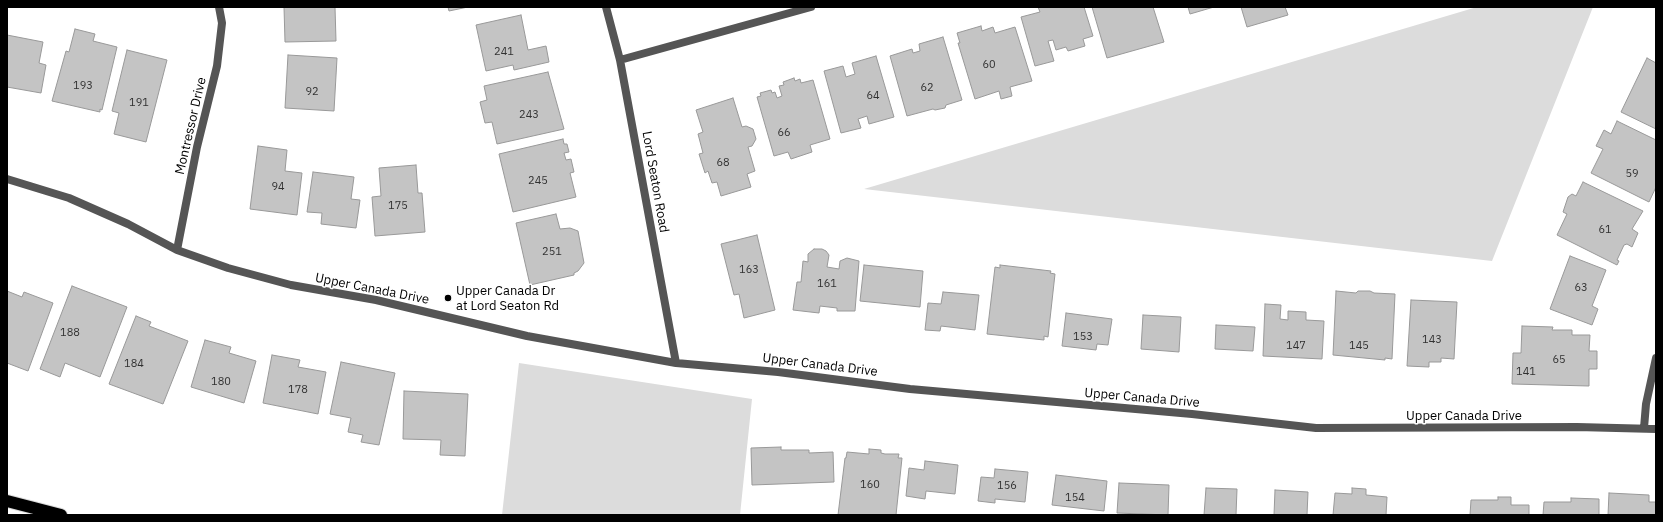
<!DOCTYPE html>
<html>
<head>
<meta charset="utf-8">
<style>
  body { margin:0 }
  #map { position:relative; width:1663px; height:522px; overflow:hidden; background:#fff; font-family:"IBM Plex Sans",sans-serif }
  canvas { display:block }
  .frame { position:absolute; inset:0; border:8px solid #000; pointer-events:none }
</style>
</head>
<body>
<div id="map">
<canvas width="1663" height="522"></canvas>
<div class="frame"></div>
</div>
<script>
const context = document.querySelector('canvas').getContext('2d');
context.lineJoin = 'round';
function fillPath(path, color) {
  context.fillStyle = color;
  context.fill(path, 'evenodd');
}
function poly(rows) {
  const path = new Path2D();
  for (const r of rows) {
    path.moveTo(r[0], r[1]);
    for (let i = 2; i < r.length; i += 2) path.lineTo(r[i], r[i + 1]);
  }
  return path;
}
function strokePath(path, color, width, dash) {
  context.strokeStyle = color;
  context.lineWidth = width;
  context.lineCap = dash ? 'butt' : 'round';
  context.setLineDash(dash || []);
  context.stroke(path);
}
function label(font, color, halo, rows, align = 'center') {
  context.font = font + ' "IBM Plex Sans",sans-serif';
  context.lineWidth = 3;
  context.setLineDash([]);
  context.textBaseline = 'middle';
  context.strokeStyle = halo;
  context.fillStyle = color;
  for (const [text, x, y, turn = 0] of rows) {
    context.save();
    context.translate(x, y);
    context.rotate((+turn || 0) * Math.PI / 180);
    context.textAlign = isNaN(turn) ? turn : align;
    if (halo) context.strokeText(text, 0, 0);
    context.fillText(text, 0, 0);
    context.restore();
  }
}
fillPath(poly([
  [1477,7,1593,7,1492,261,864,189],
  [519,363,752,399,740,515,502,515]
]), '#dcdcdc');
const building = poly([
  [284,7,335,7,336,41,285,42,284,7],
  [448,7,468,7,449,11,448,7],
  [1038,7,1084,7,1093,36,1083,39,1085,46,1068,51,1066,47,1056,50,1053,40,1048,41,1054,61,1035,66,1021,17,1040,12,1038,7],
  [1092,7,1153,7,1164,42,1107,58,1092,7],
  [1188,7,1214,7,1190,14,1188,7],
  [1241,7,1287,7,1285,7,1288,15,1247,27,1241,7],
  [521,15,528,50,546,46,549,62,514,70,513,65,486,71,476,25,521,15],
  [981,26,982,31,993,27,995,33,1015,27,1032,81,1010,87,1012,96,1001,99,999,91,975,99,958,43,960,43,957,33,981,26],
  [75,29,95,34,93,41,117,47,102,110,100,109,100,112,52,101,66,51,69,52,75,29],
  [7,35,43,42,39,63,46,65,41,93,7,87,7,35],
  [943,37,962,100,946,105,945,108,935,110,933,109,907,116,890,56,912,49,913,53,920,51,919,44,943,37],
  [127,50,167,60,146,142,114,134,119,113,112,111,127,50],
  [288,55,337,58,334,111,285,108,288,55],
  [876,56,894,117,869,124,867,116,858,119,861,128,841,133,824,71,843,66,846,77,855,74,852,63,876,56],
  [1647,58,1656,63,1656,129,1621,112,1647,58],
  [548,72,564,129,497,144,492,122,485,123,480,102,487,100,484,86,548,72],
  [794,78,795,81,800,79,801,83,813,80,830,139,810,145,812,152,791,159,788,152,774,156,757,97,761,96,760,93,771,90,772,93,775,92,777,98,782,96,779,86,784,85,783,82,794,78],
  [733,98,742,127,746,126,753,129,756,139,752,146,748,147,755,171,747,174,751,187,721,196,717,182,712,183,708,171,705,173,699,154,703,153,698,134,703,132,696,110,733,98],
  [1617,121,1656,140,1656,187,1649,202,1591,173,1603,149,1596,146,1604,130,1611,134,1617,121],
  [563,139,564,144,567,144,569,152,564,153,566,160,571,159,574,172,570,173,576,197,513,212,499,154,563,139],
  [258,146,287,150,285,171,302,173,297,215,250,209,258,146],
  [416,165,418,193,422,193,425,232,375,236,372,197,381,196,379,168,416,165],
  [313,172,354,177,351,199,360,200,356,228,321,224,322,213,307,212,313,172],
  [1583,182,1643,211,1632,229,1638,233,1632,247,1627,244,1624,245,1617,260,1619,261,1617,265,1557,235,1567,214,1563,212,1568,197,1572,194,1576,196,1583,182],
  [556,214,560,229,570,228,578,231,584,263,578,271,574,273,574,275,530,285,516,223,556,214],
  [757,235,775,310,744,318,739,294,734,295,721,244,757,235],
  [814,249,822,249,826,251,829,255,827,267,839,269,840,261,847,258,859,261,855,311,837,311,837,308,820,306,819,313,793,310,797,282,801,282,803,261,808,262,808,254,814,249],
  [1570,256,1606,270,1592,306,1598,309,1592,325,1550,309,1570,256],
  [864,265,923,271,920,307,860,301,864,265],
  [1000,265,1051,271,1050,273,1055,274,1048,337,1044,336,1044,340,987,334,995,267,1000,268,1000,265],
  [72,286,127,307,100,377,65,363,60,377,40,369,72,286],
  [7,291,22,297,24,292,53,303,28,371,7,363,7,291],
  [1336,291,1356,293,1358,291,1370,291,1374,293,1395,294,1392,359,1385,358,1385,360,1333,355,1336,291],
  [943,292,979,295,975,330,941,326,940,331,925,330,928,303,941,304,943,292],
  [1411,300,1457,302,1454,359,1441,358,1441,362,1429,362,1429,367,1407,366,1411,300],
  [1265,304,1281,305,1280,319,1288,320,1288,311,1306,312,1306,320,1324,321,1322,359,1263,356,1265,304],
  [1066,313,1112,319,1108,345,1097,344,1096,350,1062,346,1066,313],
  [1143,315,1181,317,1179,352,1141,349,1143,315],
  [136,316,151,322,149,326,188,341,163,404,109,384,136,316],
  [1216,325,1255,327,1253,351,1215,349,1216,325],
  [1522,326,1553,327,1552,330,1572,330,1572,335,1590,335,1589,351,1597,351,1597,369,1589,369,1589,386,1512,384,1513,353,1521,353,1522,326],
  [205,340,231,347,229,353,256,361,244,403,191,387,205,340],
  [272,355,300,360,298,367,326,372,318,414,263,403,272,355],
  [341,362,395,373,379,445,361,442,363,435,348,432,351,418,330,414,341,362],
  [404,391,468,394,465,456,440,455,441,440,403,439,404,391],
  [781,447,781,450,809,450,809,453,833,452,834,482,752,485,751,448,781,447],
  [869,449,881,450,881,453,885,454,899,454,898,458,902,458,896,515,838,515,845,458,846,458,847,452,869,454,869,449],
  [925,461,958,465,955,494,926,491,925,499,906,496,909,468,924,470,925,461],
  [995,469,1028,472,1025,502,995,499,995,503,978,501,981,477,994,478,995,469],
  [1056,475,1107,481,1104,511,1052,505,1056,475],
  [1119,483,1169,485,1168,515,1117,513,1119,483],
  [1206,488,1237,489,1236,515,1204,515,1206,488],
  [1352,488,1366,489,1366,495,1387,497,1386,515,1333,515,1335,493,1352,494,1352,488],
  [1275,490,1308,492,1307,515,1274,515,1275,490],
  [1609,493,1649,495,1649,502,1656,502,1656,515,1608,515,1609,493],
  [1498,497,1511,497,1511,505,1529,505,1529,515,1470,515,1471,500,1498,500,1498,497],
  [1571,498,1599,499,1599,515,1543,515,1544,502,1571,502,1571,498]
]);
fillPath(building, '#c4c4c4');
strokePath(building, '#999', 1);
const highway = poly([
  [7,501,61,515]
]);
strokePath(highway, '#dbdbdb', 14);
strokePath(poly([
  [606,7,620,60,676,363],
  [620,60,811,7],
  [7,179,69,198,128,224,177,250,228,268,291,285,376,300,527,336,676,363,778,372,910,389,1192,414,1316,428,1577,427,1656,429],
  [177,250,197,147,217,66,222,23,219,7],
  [1644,428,1646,404,1656,358]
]), '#555', 8);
strokePath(highway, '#000', 12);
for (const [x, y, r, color] of [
  [448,298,4,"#000"]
]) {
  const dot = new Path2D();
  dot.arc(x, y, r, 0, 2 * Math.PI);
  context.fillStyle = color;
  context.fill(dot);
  strokePath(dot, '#fff', 1.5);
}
label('11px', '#313131', null, [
  ["241",504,52],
  ["60",989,65],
  ["193",83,86],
  ["62",927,88],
  ["92",312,92],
  ["64",873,96],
  ["191",139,103],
  ["243",529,115],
  ["66",784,133],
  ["68",723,163],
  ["59",1632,174],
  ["245",538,181],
  ["94",278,187],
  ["175",398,206],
  ["61",1605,230],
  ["251",552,252],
  ["163",749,270],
  ["161",827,284],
  ["63",1581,288],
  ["188",70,333],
  ["153",1083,337],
  ["143",1432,340],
  ["147",1296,346],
  ["145",1359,346],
  ["65",1559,360],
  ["184",134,364],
  ["141",1526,372],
  ["180",221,382],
  ["178",298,390],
  ["160",870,485],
  ["156",1007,486],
  ["154",1075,498]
]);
label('13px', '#000', '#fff', [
  ["Montressor Drive",191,126,-77],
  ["Lord Seaton Road",655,182,80],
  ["Upper Canada Drive",372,289,11],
  ["Upper Canada Drive",820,365,7],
  ["Upper Canada Drive",1142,398,5],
  ["Upper Canada Drive",1464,416]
]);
label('13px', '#000', '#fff', [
  ["Upper Canada Dr",456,291],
  ["at Lord Seaton Rd",456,306]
], 'left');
</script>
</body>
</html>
